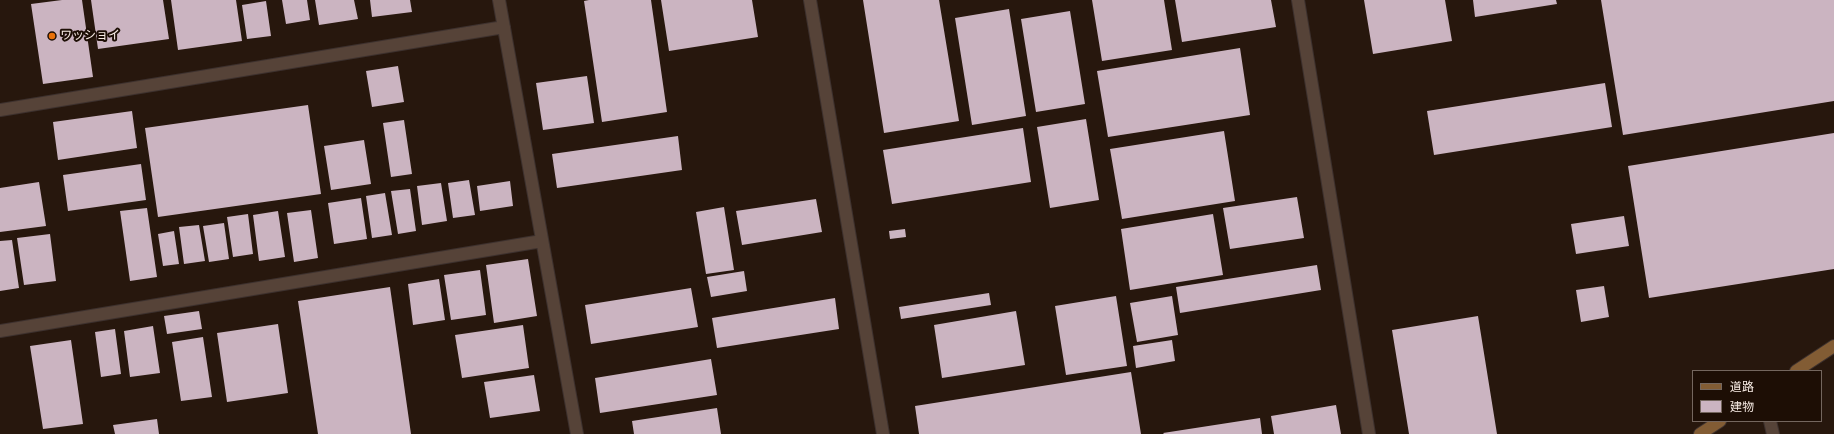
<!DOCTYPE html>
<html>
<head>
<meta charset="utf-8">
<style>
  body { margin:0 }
  #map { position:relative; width:1834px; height:434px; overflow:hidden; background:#27170d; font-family:"Archivo Narrow","Noto Sans JP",sans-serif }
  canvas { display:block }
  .legend { position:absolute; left:1692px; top:370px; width:130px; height:52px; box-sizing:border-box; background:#1d0e05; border:1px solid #74665e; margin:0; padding:5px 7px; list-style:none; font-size:12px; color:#f7ebe4 }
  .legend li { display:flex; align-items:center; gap:8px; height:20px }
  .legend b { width:20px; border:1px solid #74665e }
</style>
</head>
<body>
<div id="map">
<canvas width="1834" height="434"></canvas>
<ul class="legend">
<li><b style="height:5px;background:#825c34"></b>道路</li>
<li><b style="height:11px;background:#cbb4c1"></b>建物</li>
</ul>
</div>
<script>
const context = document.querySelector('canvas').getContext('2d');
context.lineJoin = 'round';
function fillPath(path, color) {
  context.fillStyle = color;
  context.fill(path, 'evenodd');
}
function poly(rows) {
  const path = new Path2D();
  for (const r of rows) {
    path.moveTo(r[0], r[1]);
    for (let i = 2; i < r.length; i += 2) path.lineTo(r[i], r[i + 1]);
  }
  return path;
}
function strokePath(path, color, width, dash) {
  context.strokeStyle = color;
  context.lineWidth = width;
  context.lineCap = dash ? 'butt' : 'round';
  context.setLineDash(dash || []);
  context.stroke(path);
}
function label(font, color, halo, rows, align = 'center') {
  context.font = font + ' "Archivo Narrow","Noto Sans JP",sans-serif';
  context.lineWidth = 4;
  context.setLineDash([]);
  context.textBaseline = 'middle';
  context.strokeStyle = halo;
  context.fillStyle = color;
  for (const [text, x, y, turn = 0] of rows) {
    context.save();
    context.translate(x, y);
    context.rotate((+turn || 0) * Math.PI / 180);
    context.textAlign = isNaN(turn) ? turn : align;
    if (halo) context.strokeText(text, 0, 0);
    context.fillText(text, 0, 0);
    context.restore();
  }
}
fillPath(poly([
  [62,0,82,0,93,77,43,84,31,4],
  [91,0,163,0,169,39,98,49],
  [171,0,236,0,242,41,178,50],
  [282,0,307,0,310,20,286,24],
  [315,0,354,0,358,19,319,25],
  [370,0,410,0,412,12,372,17],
  [589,0,651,0,667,112,602,122,584,1],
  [661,0,752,0,758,37,669,51],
  [863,0,939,0,959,121,884,133],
  [1092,0,1164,0,1172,50,1102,61],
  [1175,0,1271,0,1276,27,1182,42],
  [1364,0,1445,0,1452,41,1373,54],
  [1473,0,1556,0,1557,4,1475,17],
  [1601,0,1834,0,1834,101,1623,135],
  [266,1,271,36,247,39,242,5],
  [1009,9,1026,116,972,125,955,18],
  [1070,11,1085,104,1036,112,1021,19],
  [1240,48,1250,115,1108,137,1097,71],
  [398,66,404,102,372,107,366,71],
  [587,76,594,123,543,130,536,83],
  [1605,83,1612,127,1434,155,1427,111],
  [308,105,321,194,158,217,145,128],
  [132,111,137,148,58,160,53,122],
  [1086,119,1099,200,1050,208,1037,127],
  [404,120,412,174,391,177,383,123],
  [1023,128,1031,182,892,204,883,150],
  [1224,131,1235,201,1122,219,1110,149],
  [1834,133,1834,269,1649,298,1628,166],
  [678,136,682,170,557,188,552,154],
  [364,140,371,184,331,190,324,146],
  [141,164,146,200,68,211,63,175],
  [469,180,475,215,453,218,448,183],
  [510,181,513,206,480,211,477,186],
  [39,182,46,226,0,232,0,188],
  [441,183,447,221,422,225,417,186],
  [410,189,416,231,398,234,391,191],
  [385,193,392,235,372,238,366,196],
  [1297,197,1304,238,1230,249,1223,208],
  [361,198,367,239,334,244,328,203],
  [816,199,822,232,742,245,736,211],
  [724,207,734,270,706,274,696,212],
  [147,208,157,277,130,281,120,211],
  [311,210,318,258,294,262,287,213],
  [278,211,285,257,259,261,253,215],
  [248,214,253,254,233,257,227,217],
  [1213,214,1223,275,1130,290,1121,229],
  [1624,216,1629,246,1576,254,1571,224],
  [224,223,229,259,209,262,203,226],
  [199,225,205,261,184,264,179,227],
  [905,229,906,237,890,239,889,231],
  [174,231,179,264,163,266,158,234],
  [50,234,56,281,24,285,17,238],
  [12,240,19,288,0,291,0,241],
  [528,259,537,316,494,323,486,265],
  [1317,265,1321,290,1180,313,1176,287],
  [480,270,486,315,451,320,444,275],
  [744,271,747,291,711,297,707,277],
  [439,279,445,320,413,325,408,284],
  [1604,286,1609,317,1581,322,1576,290],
  [390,287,411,434,318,434,298,301],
  [691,288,698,327,591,344,585,305],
  [989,293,991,305,901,319,899,307],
  [1116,296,1127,366,1066,375,1055,306],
  [1172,296,1178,335,1137,342,1130,303],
  [835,298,839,329,717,348,712,318],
  [199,311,202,329,167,334,164,316],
  [1016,311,1025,365,942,378,934,325],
  [1478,316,1497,434,1409,434,1392,330],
  [278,324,288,393,227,402,217,333],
  [523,325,529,368,462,378,455,335],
  [153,326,160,373,130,377,124,331],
  [115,329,121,374,101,377,95,332],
  [203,337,212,397,181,401,172,342],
  [71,340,83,424,43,429,30,346],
  [1172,340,1175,361,1136,368,1133,346],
  [711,359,717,395,600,413,595,378],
  [1131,372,1141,434,919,434,915,406],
  [534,375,540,411,490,418,484,382],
  [1336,405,1341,434,1274,434,1271,416],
  [717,408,721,434,634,434,632,421],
  [1260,418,1262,434,1164,434,1163,433],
  [157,419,159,434,115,434,113,425]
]), '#cbb4c1');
const street = poly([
  [499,0,577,434],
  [810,0,883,434],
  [1298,0,1369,434],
  [0,110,504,27],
  [0,331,542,241],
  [1770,421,1773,434]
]);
const secondary = poly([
  [1796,371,1834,346],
  [1700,434,1720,421]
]);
strokePath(street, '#3d312e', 14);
strokePath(secondary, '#3d312e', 14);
strokePath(street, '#564338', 12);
strokePath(secondary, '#825c34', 12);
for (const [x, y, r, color] of [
  [52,36,4,"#e8710a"]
]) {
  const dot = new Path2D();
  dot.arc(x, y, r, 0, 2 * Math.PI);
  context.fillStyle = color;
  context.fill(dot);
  strokePath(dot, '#1d0e05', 1.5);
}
label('12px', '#f7ebe4', '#1d0e05', [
  ["ワッショイ",60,36]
], 'left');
</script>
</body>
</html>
